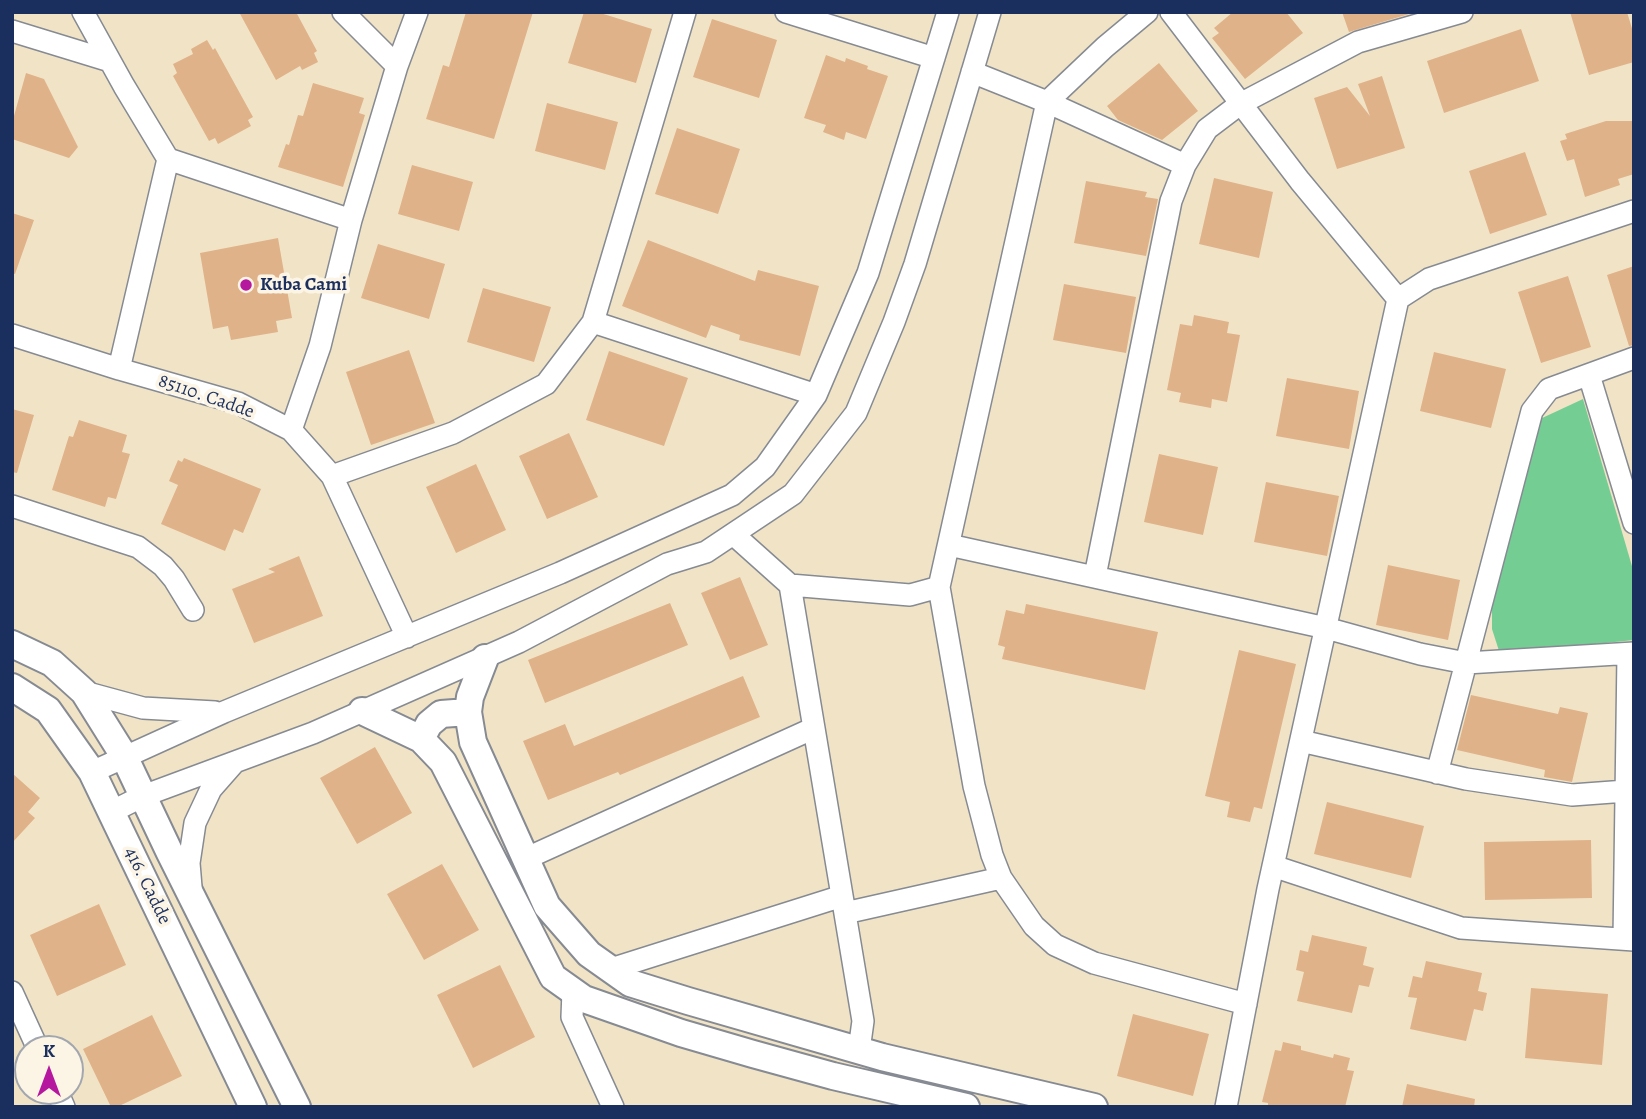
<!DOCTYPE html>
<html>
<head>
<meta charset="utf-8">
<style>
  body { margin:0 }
  #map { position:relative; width:1646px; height:1119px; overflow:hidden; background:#f1e4c6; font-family:Alegreya,serif }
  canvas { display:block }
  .frame { position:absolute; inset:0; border:14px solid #1b2f5e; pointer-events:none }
  .north { position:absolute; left:14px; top:1035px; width:70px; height:70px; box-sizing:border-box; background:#fcf5e5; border:2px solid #a2a6af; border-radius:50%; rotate:0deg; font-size:19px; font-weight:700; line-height:28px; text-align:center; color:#1b2f5e }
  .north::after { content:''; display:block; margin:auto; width:24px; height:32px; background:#b5179e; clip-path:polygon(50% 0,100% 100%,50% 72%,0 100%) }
</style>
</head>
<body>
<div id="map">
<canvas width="1646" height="1119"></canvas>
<div class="frame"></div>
<div class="north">K</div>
</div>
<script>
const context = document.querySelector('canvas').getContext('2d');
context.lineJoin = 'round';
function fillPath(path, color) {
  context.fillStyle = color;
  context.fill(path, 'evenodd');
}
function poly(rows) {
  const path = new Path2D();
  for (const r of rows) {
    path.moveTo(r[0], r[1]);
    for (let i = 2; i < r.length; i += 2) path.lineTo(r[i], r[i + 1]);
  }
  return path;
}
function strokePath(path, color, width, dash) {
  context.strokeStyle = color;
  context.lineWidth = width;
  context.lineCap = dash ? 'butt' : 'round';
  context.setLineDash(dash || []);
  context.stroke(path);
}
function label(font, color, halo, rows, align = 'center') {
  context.font = font + ' Alegreya,serif';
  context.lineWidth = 7;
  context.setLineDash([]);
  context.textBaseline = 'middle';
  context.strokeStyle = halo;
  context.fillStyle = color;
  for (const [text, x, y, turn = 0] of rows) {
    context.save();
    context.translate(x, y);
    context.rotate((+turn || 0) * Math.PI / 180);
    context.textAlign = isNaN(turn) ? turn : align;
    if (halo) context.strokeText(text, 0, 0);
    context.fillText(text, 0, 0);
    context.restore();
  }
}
fillPath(poly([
  [1583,399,1634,573,1634,640,1500,654,1492,629,1492,606,1540,419]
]), '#74ce94');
fillPath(poly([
  [239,12,296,12,317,51,314,53,318,62,302,70,300,66,276,80],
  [466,12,533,12,494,139,426,119,443,65,449,67],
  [584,12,597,12,652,29,636,83,568,63],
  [1233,12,1286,12,1303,33,1245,79,1212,38,1219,33,1214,28],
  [1342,12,1408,12,1409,14,1349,32],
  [1570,12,1627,12,1634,35,1634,62,1589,75],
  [712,19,777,40,759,98,693,77],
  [1521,29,1539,81,1444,113,1427,61],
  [207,40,213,50,215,48,253,117,248,120,251,126,218,144,215,138,209,141,173,76,177,73,173,64,193,54,191,49],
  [826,55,845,62,846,58,868,66,867,69,888,76,866,139,846,132,844,140,823,132,826,125,804,118],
  [1159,63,1198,111,1162,140,1118,120,1107,106],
  [26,73,44,79,78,147,69,158,12,139,12,123],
  [1382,76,1405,148,1337,169,1314,98,1347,87,1370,116,1358,84],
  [313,83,364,98,359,113,365,115,343,187,278,167,286,144,289,145,298,115,303,116],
  [547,103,618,122,605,170,535,151],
  [1606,121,1634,121,1634,174,1618,179,1620,185,1585,197,1574,159,1567,161,1560,141,1567,139,1565,134],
  [677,128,740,149,718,214,655,194],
  [1525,152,1547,215,1490,234,1469,171],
  [412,165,473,182,459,231,398,214],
  [1214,178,1273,192,1259,258,1199,244],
  [1086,181,1147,192,1145,197,1158,199,1146,256,1074,243],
  [12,213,34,220,15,274,12,273],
  [278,238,292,318,276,321,278,332,231,340,228,326,213,329,200,253],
  [648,240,755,281,758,270,819,286,800,356,739,340,740,335,711,325,706,338,622,306],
  [378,244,445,264,429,319,361,298],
  [1634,266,1634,345,1629,346,1607,275],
  [1568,276,1591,347,1541,363,1518,292],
  [1064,284,1136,297,1126,353,1053,340],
  [483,288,551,307,534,362,467,342],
  [1194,315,1229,322,1227,333,1240,335,1227,402,1212,399,1211,408,1179,402,1181,393,1167,390,1180,324,1192,326],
  [409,350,435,423,371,445,346,372],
  [609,351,688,378,664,446,586,420],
  [1434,352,1506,369,1491,428,1420,411],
  [1287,378,1359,391,1349,449,1276,436],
  [12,409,34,415,17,473,12,472],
  [79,420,127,435,122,452,130,454,116,499,108,497,105,507,52,490,69,436,73,437],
  [569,433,598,497,547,519,519,456],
  [1159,454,1218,467,1203,535,1144,522],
  [184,458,261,489,243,533,234,529,225,551,161,524,178,485,169,481,178,460,182,462],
  [476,464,506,530,456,553,426,487],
  [1266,482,1339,496,1327,556,1254,542],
  [299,556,323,616,254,643,232,589,275,572,268,569],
  [1388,565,1460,580,1448,640,1376,625],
  [740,577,768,645,730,660,701,593],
  [670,603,688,645,545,703,528,660],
  [1026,604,1158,632,1145,690,1002,659,1005,647,998,645,1006,610,1024,614],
  [1239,650,1296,664,1262,809,1254,807,1250,822,1227,817,1230,802,1205,796],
  [743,676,760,717,620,775,618,772,548,800,523,741,565,724,574,746],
  [1471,695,1558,714,1560,707,1588,713,1572,782,1544,777,1545,770,1457,750],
  [375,747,412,813,357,844,320,778],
  [12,773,40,798,28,812,35,818,12,843],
  [1327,802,1424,826,1411,878,1314,854],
  [1591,840,1592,898,1485,900,1484,842],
  [442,864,479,930,424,960,387,894],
  [99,904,126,965,57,996,30,935],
  [1312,935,1367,947,1363,965,1374,968,1369,987,1359,985,1352,1013,1297,1001,1304,972,1296,970,1300,950,1308,952],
  [1426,961,1482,973,1478,991,1487,993,1483,1011,1474,1009,1466,1041,1410,1029,1417,998,1408,997,1413,976,1422,978],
  [500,965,535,1037,473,1068,437,995],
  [1531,988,1608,994,1602,1065,1525,1058],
  [1133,1014,1209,1034,1193,1096,1117,1076],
  [152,1015,182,1076,117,1107,111,1107,83,1049],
  [1283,1042,1301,1046,1301,1050,1333,1058,1334,1054,1350,1058,1347,1070,1354,1071,1345,1107,1268,1107,1268,1103,1262,1102,1275,1050,1281,1051],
  [1407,1084,1475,1099,1474,1107,1402,1107]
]), '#e0b28a');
const minor = poly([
  [83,12,124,86,168,159,351,220],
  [343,12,397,66],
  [786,12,934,58],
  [1147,12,1105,47,1047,102,939,587,974,786,992,855,1001,878,1034,926,1055,945,1094,963,1246,1004],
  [1171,12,1300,181,1398,299],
  [12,31,110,61],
  [972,72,1047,102,1185,165],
  [593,322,816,395],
  [12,335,119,369,238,403,291,430,332,476,407,637],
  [119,369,168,159],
  [1589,375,1634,523],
  [291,430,320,346,351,220,397,66,417,12],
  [332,476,453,433,546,384,593,322,685,12],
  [12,506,138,547,163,566,174,579,193,610],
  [733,534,790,585,910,595,939,587],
  [949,545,1326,628,1420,654,1466,663,1634,653],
  [1095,576,1171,201,1185,165,1207,129,1240,104,1358,42,1462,12],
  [790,585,863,1021,859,1050],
  [84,692,143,708,215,712],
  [1301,741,1466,779,1572,795,1626,791],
  [92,772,224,712,560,573,732,495,765,467,816,395,868,273,948,12],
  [1437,773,1532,411,1549,389,1634,358],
  [111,812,143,796,313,733,519,642,667,564,706,552,793,494,856,413,894,322,915,264,990,12],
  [527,858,814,728],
  [1273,866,1461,928,1634,940],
  [191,887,189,863,195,823,211,789,233,764],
  [845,913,1001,878],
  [1624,939,1628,654],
  [611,969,842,896],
  [573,991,572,1017,613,1107],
  [12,992,38,1049],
  [57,1091,64,1107],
  [1226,1107,1268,889,1398,299,1429,279,1634,211]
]);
const major = poly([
  [12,644,52,663,84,692,124,756,169,851,297,1107],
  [485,658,470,697,468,712,473,742,547,906,589,954,630,983,688,1001,882,1057,1094,1107],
  [12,687,48,710,92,772,253,1107],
  [362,711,421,739,443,762,553,977,584,999,681,1033,753,1054,833,1076,966,1107],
  [421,739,429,724,441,714,468,712]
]);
strokePath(minor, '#868a92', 24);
strokePath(major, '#868a92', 30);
strokePath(minor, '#fff', 21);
strokePath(major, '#fff', 26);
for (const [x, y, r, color] of [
  [246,285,7,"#b5179e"]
]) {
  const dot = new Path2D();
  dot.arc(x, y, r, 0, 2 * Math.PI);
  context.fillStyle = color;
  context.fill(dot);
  strokePath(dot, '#fcf5e5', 2.5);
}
label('bold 19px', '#1b2f5e', '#fcf5e5', [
  ["Kuba Cami",260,285]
], 'left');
label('19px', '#1b2f5e', '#fcf5e5', [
  ["85110. Cadde",206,397,19],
  ["416. Cadde",147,886,64]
]);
</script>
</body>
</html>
